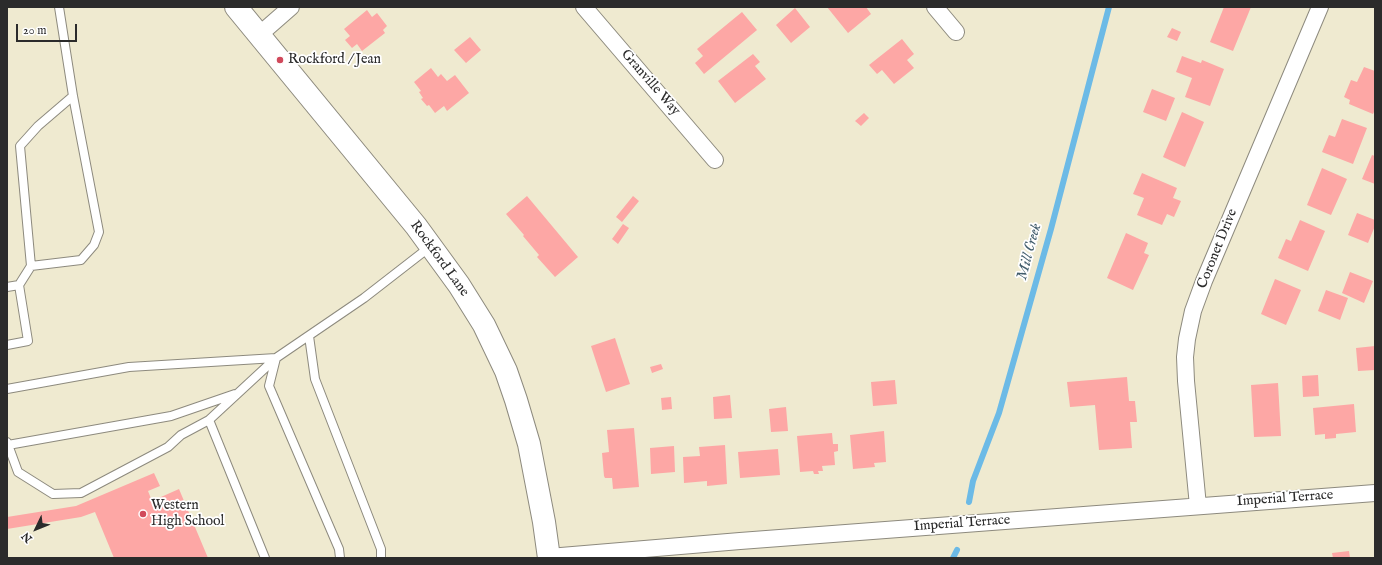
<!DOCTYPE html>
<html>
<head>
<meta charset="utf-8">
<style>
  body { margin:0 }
  #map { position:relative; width:1382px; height:565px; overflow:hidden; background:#efead0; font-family:"IM FELL English",serif }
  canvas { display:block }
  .frame { position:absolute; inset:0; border:8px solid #2b2b2b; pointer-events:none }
  .north { position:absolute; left:16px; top:509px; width:40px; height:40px; -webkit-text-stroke:3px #fff; paint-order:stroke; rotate:227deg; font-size:11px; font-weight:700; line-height:16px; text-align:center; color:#2b2b2b }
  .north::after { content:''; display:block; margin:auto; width:14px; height:18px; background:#2b2b2b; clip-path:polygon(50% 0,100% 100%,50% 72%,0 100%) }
  .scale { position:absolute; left:16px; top:24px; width:61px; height:18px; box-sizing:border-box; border:2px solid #2b2b2b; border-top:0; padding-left:5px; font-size:12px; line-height:14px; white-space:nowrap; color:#2b2b2b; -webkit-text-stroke:3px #fff; paint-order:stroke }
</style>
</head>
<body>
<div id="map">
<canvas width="1382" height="565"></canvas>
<div class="frame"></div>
<div class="north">N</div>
<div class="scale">20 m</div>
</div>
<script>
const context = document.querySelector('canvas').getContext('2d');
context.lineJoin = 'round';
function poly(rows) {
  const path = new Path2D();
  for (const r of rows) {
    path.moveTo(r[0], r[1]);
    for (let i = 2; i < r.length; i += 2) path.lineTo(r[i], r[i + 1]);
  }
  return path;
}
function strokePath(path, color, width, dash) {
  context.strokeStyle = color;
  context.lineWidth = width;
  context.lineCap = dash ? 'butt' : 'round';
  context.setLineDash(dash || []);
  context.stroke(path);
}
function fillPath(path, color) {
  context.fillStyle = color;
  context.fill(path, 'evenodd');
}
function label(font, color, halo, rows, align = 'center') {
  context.font = font + ' "IM FELL English",serif';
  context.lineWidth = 3.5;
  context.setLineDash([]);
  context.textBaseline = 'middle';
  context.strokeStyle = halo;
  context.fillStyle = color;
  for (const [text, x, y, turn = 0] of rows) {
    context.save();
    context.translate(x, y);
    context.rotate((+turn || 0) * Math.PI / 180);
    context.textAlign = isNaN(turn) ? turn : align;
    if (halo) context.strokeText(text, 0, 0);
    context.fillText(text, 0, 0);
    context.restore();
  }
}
strokePath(poly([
  [969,502,973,481,999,413,1051,229,1109,7],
  [953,558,957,550]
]), '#6cbae6', 6);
fillPath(poly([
  [827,7,866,7,871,14,848,33],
  [1224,7,1251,7,1233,51,1210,42],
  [795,8,810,27,791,43,776,25],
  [367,10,372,17,377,13,387,26,383,30,385,33,362,51,357,44,352,48,345,40,350,36,344,29],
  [742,12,757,30,704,74,695,63,703,56,697,49],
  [1172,28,1181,32,1177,41,1167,37],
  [470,37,481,50,466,63,454,50],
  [902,39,914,54,907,60,914,68,894,84,882,70,877,74,869,65],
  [753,54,760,62,755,66,766,79,735,103,718,81],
  [1182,56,1201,63,1202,60,1224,69,1210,106,1185,97,1192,78,1176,72],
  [1364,67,1375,71,1375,110,1373,114,1349,104,1350,100,1344,97,1351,80,1357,82],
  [431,68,438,77,441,74,447,81,455,75,469,93,447,111,444,106,435,113,429,105,427,106,421,99,423,98,419,92,421,91,414,82],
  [1152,89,1175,98,1166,121,1143,112],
  [1182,112,1204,122,1185,167,1163,157],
  [864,113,869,118,861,126,855,121],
  [1342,119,1367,128,1353,164,1322,152,1329,135,1335,137],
  [1372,155,1375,156,1375,184,1362,179],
  [1322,168,1347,179,1331,215,1307,205],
  [1142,173,1177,188,1173,198,1181,201,1174,217,1167,214,1162,225,1137,215,1144,198,1133,194],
  [527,196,578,257,555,277,537,257,539,255,523,236,524,235,506,214],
  [633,196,639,201,622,222,616,217],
  [1357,213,1375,220,1375,226,1368,243,1348,235],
  [1300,220,1325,231,1308,271,1278,258,1286,239,1291,241],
  [623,224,629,228,618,244,612,239],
  [1126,233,1148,243,1144,253,1149,255,1133,290,1107,278],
  [1350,272,1373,281,1364,303,1342,293],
  [1275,279,1301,290,1286,325,1261,314],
  [1326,290,1348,298,1340,320,1318,311],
  [615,338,630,384,606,392,591,346],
  [1375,346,1375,370,1358,371,1356,348],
  [661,364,663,369,652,373,650,367],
  [1318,375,1319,396,1303,397,1302,376],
  [1127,377,1129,401,1135,401,1137,422,1130,422,1132,448,1099,450,1095,405,1070,407,1067,382],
  [895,380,897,404,873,406,871,382],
  [1278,383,1281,436,1254,437,1251,385],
  [730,395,732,418,714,419,713,397],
  [671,397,672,409,662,410,661,398],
  [1354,404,1356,432,1336,434,1336,438,1325,439,1325,434,1315,435,1313,408],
  [786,407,788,431,771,432,769,409],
  [634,428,639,487,613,489,612,478,605,478,604,476,602,453,609,452,607,430],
  [884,431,886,462,874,463,875,467,853,469,850,435],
  [832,433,833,444,838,444,838,451,834,452,835,465,822,466,823,471,818,471,819,474,814,474,813,471,800,472,797,436],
  [725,445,727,484,707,486,707,481,684,483,683,457,700,456,699,447],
  [674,446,675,472,651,474,650,448],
  [778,449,780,475,740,478,738,452],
  [154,473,160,486,148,491,152,501,179,489,208,558,114,558,95,512,81,517,7,529,7,517,76,506],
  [1349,551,1350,558,1333,558,1332,553]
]), '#fda7a5');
const lane = poly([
  [31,266,81,260,94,245,99,232,73,96,59,7],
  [7,287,19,285],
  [309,336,315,379,381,549,381,558],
  [7,345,28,341,19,285,31,266,20,146,38,126,73,96],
  [276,358,269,386,339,549,340,558],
  [7,389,129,367,276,358,364,298,431,246],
  [209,420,265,558],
  [7,442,18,472,53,494,81,493,168,447,181,435,209,420,276,358],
  [8,445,171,416,235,394]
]);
const street = poly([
  [584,7,715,160],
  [935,7,956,32],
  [259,35,291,7],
  [1198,506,1186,381,1185,357,1187,339,1193,311,1204,281,1320,7],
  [549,557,740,541,1375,493]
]);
const secondary = poly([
  [236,7,416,226,459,285,484,325,506,371,516,400,529,444,544,522,549,558]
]);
strokePath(lane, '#8d8a7e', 10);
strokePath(street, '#8d8a7e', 18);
strokePath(secondary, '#8d8a7e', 24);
strokePath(lane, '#fff', 8);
strokePath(street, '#fff', 16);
strokePath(secondary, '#fff', 22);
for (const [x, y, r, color] of [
  [280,60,4,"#d1495b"],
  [143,514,4,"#d1495b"]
]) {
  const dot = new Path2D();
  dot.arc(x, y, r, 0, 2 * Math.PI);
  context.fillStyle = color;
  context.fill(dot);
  strokePath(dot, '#fff', 1.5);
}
label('14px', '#2b2b2b', '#fff', [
  ["Rockford / Jean",288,60],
  ["Western",151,506],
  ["High School",151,522]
], 'left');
label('14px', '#2b2b2b', '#fff', [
  ["Granville Way",650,83,49],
  ["Coronet Drive",1218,249,-68],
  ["Rockford Lane",439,259,54],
  ["Imperial Terrace",1285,499,-4],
  ["Imperial Terrace",962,524,-4]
]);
label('italic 15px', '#425d6c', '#fff', [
  ["Mill Creek",1030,252,-75]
]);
</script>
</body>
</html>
